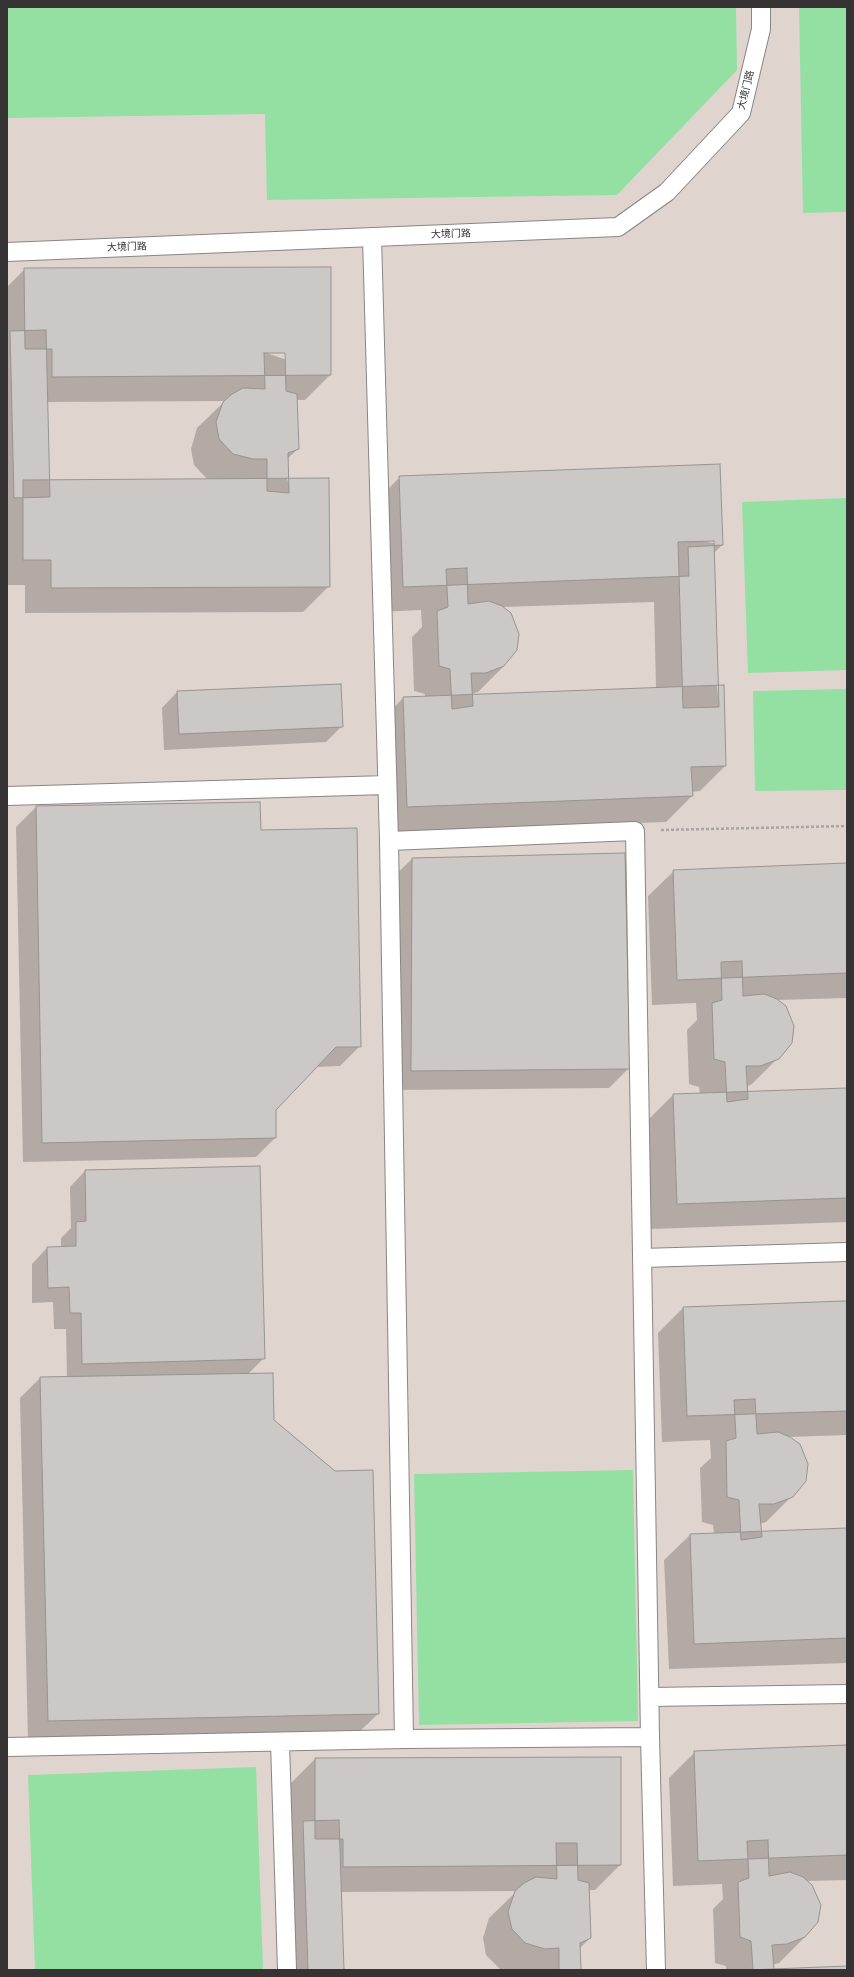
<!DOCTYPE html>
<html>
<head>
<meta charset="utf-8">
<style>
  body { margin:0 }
  #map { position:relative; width:854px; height:1977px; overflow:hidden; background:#e6e2e0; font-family:Quicksand,sans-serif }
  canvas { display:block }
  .frame { position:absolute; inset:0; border:8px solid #353333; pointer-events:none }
</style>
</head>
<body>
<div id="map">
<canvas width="854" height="1977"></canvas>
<div class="frame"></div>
</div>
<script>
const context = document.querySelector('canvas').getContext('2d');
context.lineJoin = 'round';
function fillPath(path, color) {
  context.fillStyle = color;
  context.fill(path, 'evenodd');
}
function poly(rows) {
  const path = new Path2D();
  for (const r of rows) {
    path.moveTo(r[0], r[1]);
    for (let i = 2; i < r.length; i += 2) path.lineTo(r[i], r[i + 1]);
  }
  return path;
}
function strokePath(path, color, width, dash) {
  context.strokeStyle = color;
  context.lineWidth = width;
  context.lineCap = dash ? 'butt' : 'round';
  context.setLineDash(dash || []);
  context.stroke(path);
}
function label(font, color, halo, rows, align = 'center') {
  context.font = font + ' Quicksand,"Noto Sans SC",sans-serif';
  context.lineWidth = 4;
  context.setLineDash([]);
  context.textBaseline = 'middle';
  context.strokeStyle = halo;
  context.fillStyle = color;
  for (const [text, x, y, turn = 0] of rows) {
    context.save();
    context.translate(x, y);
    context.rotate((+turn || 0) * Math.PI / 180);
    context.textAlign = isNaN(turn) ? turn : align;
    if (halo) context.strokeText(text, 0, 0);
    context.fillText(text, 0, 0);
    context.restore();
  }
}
fillPath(poly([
  [7,7,847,7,847,1970,7,1970]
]), '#e0d4cf');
fillPath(poly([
  [7,7,736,7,737,70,617,195,267,200,265,114,7,118],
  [799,7,847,7,847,212,803,213],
  [847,498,847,670,748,673,742,502],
  [847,689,847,790,755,791,753,691],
  [633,1470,638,1721,419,1725,414,1474],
  [256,1767,263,1970,35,1970,28,1775]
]), '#94e0a3');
fillPath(poly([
  [25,269,330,375,305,400,296,400,298,449,287,459,287,479,329,586,303,612,25,613,25,585,7,585,7,287],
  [225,401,197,428,191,449,194,465,208,480,49,481,47,402],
  [400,477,722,545,714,553,717,686,725,766,700,791,691,792,692,796,666,822,382,832,378,724,403,698,425,697,425,694,414,691,412,637,422,627,421,610,378,612,374,503],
  [654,602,656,688,468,695,478,692,504,666,502,607],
  [177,692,342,726,326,742,164,750,162,708],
  [36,807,260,831,360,1046,340,1066,316,1067,275,1110,275,1138,256,1157,23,1162,16,827],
  [624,854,629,1068,609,1088,391,1090,392,878,412,859],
  [847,864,847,998,777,1000,778,1058,752,1084,746,1087,746,1092,847,1089,847,1222,651,1229,647,1121,673,1095,700,1094,699,1087,689,1084,687,1030,697,1020,696,1003,652,1005,648,896,674,871],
  [85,1171,264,1358,248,1374,273,1421,335,1472,378,1714,358,1733,28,1741,20,1398,40,1378,67,1378,66,1329,54,1329,53,1302,32,1303,32,1264,47,1248,61,1248,61,1238,71,1228,70,1187],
  [847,1301,847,1435,789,1437,792,1496,766,1522,760,1524,760,1532,847,1529,847,1663,669,1669,664,1560,690,1535,714,1534,713,1525,702,1522,700,1468,711,1458,710,1440,662,1442,658,1333,683,1308],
  [847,1746,847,1880,806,1881,805,1937,779,1963,772,1965,773,1970,726,1970,726,1966,715,1963,713,1909,723,1899,722,1884,673,1886,669,1778,695,1752],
  [620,1758,620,1865,595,1890,588,1890,590,1938,579,1949,580,1970,504,1970,500,1969,486,1955,483,1938,489,1918,517,1891,340,1892,343,1970,282,1970,289,1785,315,1759]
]), '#0003');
const building = poly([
  [331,267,331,375,52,377,52,349,25,349,24,268,331,267],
  [46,330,50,497,14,498,10,331,46,330],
  [264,353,285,353,286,391,297,394,299,449,288,453,289,493,267,491,267,459,253,459,233,454,219,439,216,422,223,402,232,394,243,388,265,389,264,353],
  [720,464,723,545,688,547,689,576,403,587,399,476,720,464],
  [329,478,330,587,51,588,51,560,23,560,23,480,329,478],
  [714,541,719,707,683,708,678,542,714,541],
  [467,568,468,604,489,601,502,606,511,613,519,634,517,650,504,666,486,673,471,673,473,706,452,709,450,669,439,666,437,611,448,607,446,569,467,568],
  [341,684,343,727,179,734,177,691,341,684],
  [724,685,726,766,691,767,693,796,407,807,403,697,724,685],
  [260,802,261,830,357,828,361,1047,336,1047,276,1110,276,1138,42,1143,36,806,260,802],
  [625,853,630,1069,411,1071,412,858,625,853],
  [847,863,847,973,677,980,673,870,847,863],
  [742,961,743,996,764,994,777,999,786,1006,794,1026,792,1043,779,1059,760,1066,746,1066,748,1099,727,1102,725,1062,714,1059,712,1003,722,1000,721,962,742,961],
  [847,1088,847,1198,677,1204,673,1094,847,1088],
  [260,1166,265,1359,82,1364,81,1313,70,1313,69,1287,48,1288,47,1247,76,1246,76,1222,86,1221,85,1170,260,1166],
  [843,1301,847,1301,847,1411,687,1416,683,1307,843,1301],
  [273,1373,274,1420,335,1471,373,1470,379,1714,48,1721,40,1377,273,1373],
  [755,1399,757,1434,778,1432,790,1437,800,1444,808,1464,806,1481,793,1497,774,1504,759,1504,762,1537,741,1540,739,1500,727,1497,726,1441,736,1438,734,1400,755,1399],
  [847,1528,847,1638,694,1644,690,1534,847,1528],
  [847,1745,847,1855,698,1861,694,1751,847,1745],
  [621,1757,621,1865,343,1867,343,1839,315,1839,315,1758,621,1757],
  [339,1820,344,1970,308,1970,303,1821,339,1820],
  [768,1840,769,1876,790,1872,803,1877,812,1885,821,1905,818,1922,805,1937,787,1944,772,1945,774,1970,753,1970,751,1941,740,1937,738,1882,749,1878,747,1841,768,1840],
  [556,1843,577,1843,578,1880,589,1883,591,1938,580,1943,581,1970,559,1970,559,1948,545,1949,525,1943,512,1929,508,1912,515,1891,524,1883,536,1877,557,1879,556,1843],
  [847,1966,847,1970,748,1970,847,1966]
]);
fillPath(building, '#cbc8c5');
strokePath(building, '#979491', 1);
const lane = poly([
  [7,252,618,227,667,192,741,113,761,29,761,7],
  [7,796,387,785],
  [389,841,404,1739],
  [642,1258,847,1252],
  [650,1697,847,1694],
  [650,1737,656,1970],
  [280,1742,287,1970],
  [7,1747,404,1739,650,1737,635,831,389,841,372,237]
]);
strokePath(lane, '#898583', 20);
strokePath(poly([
  [661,830,847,826]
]), '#a8a5a3', 2.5, [3, 2]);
strokePath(lane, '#fff', 18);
label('10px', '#353333', '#fff', [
  ["大境门路",746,90,-76],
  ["大境门路",451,234,-2],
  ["大境门路",127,247,-2]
]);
</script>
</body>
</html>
